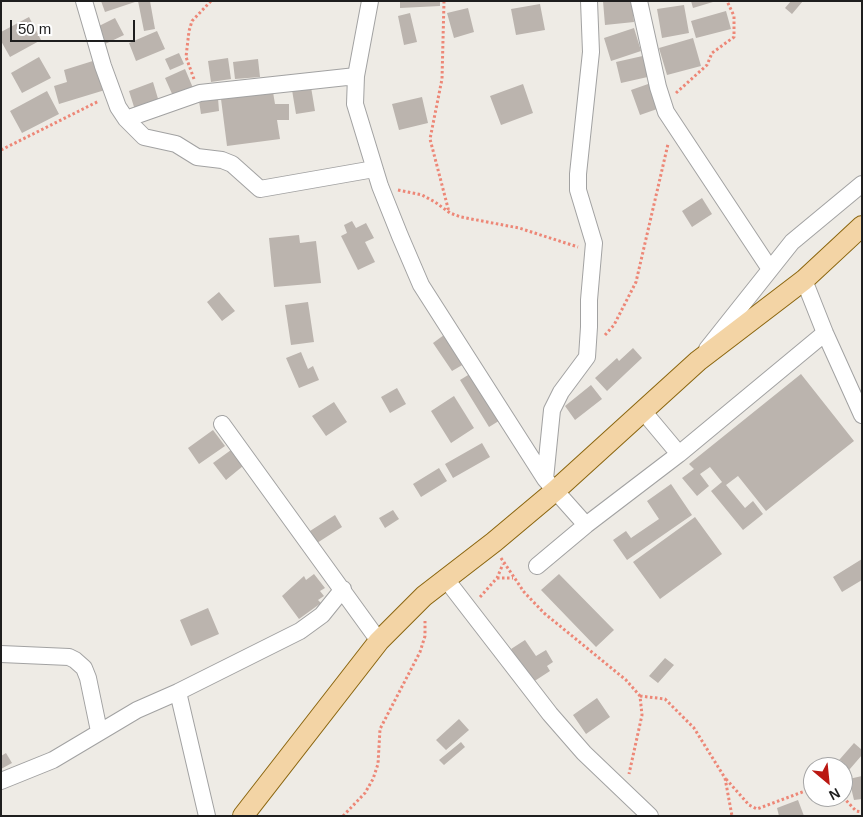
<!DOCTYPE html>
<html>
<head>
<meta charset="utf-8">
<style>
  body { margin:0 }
  #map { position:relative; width:863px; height:817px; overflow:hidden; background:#eeebe5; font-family:Arial,sans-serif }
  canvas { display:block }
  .frame { position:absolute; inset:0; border:2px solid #1e1e1e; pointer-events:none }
  .north { position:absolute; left:803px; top:757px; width:50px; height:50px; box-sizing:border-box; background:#fff; border:1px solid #a5a5a5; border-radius:50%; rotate:152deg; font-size:14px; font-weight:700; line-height:20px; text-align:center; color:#1e1e1e }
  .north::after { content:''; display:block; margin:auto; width:18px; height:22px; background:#ba1812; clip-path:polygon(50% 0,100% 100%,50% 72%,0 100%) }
  .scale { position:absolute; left:10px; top:20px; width:125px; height:22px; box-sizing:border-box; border:2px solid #1e1e1e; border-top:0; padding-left:6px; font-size:15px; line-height:18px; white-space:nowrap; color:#1e1e1e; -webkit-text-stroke:4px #fff; paint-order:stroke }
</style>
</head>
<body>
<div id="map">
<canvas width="863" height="817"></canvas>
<div class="frame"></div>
<div class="north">N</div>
<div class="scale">50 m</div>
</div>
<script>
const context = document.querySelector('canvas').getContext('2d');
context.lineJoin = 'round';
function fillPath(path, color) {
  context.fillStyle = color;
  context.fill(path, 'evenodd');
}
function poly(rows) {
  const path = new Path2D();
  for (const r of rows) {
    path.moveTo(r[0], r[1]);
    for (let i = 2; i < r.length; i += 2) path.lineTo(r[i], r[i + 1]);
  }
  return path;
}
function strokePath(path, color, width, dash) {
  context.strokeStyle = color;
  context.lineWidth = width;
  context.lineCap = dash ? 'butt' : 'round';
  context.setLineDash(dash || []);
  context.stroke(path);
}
fillPath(poly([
  [101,1,135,1,135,2,105,12],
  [138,1,150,1,155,29,144,31],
  [400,1,440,1,440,6,400,8],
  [603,1,632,1,634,22,605,25],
  [691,1,713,1,713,2,693,8],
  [791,1,803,1,792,14,785,8],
  [540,4,545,30,516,35,511,9],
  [684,5,689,33,662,38,657,9],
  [468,8,474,32,454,38,447,13],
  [726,11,731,29,696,38,691,21],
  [410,13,417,42,404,45,398,16],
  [29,17,41,40,10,57,1,41,1,32],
  [115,18,124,35,103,45,95,28],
  [634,28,641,51,611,61,604,38],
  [157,31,165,49,136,61,129,43],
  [693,38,701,66,667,75,659,48],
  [179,53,184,64,170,70,165,59],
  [647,55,652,76,621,83,616,62],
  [39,57,51,78,22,93,11,73],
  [228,58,231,79,211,82,208,61],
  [258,59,260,77,235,79,233,62],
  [96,60,105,90,59,104,54,86,67,82,64,70],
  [185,69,193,88,173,96,165,78],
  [153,82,159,102,135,110,129,91],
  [651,83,660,108,640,115,631,90],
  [523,84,533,113,501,125,490,96],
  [311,87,315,111,296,114,292,90],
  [47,91,59,114,22,133,10,111],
  [273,92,275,104,289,104,289,120,277,120,280,139,227,146,221,99],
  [422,97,428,123,399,130,392,104],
  [218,98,219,111,201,114,199,101],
  [702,198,712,214,692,227,682,211],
  [352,221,356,228,366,223,374,238,365,242,375,262,358,270,341,236,347,233,344,225],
  [299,235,300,243,316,241,321,283,274,287,269,238],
  [219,292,235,311,222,321,207,302],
  [308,302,314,342,291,345,285,305],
  [444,335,464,364,452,371,433,343],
  [633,348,642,358,607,391,595,378,617,358,619,361],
  [301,352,308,369,313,366,319,380,299,388,286,358],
  [473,372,502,419,489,427,460,380],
  [801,374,854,441,766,511,738,476,726,485,745,508,753,501,763,514,743,530,711,491,722,482,710,467,700,474,709,486,697,496,682,478,694,469,689,464],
  [591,385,602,399,575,420,565,406],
  [397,388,406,404,390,413,381,397],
  [454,396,474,428,451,443,431,411],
  [334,402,347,422,326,436,312,416],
  [213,430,225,446,199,464,188,448],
  [482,443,490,457,453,478,445,464],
  [231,450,243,466,226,480,213,463],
  [439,468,447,481,421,497,413,484],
  [671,484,692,515,627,560,613,540,626,531,631,538,659,519,647,501],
  [393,510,399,519,385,528,379,518],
  [335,515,342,527,317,543,310,531],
  [695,517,722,554,660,599,633,562],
  [862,559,862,580,842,592,833,577],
  [314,574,325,588,320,591,324,596,318,600,321,603,299,619,282,596,304,576,306,580],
  [559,574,614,630,596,647,541,590],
  [208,608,219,634,191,646,180,620],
  [525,640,536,656,546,650,553,662,547,666,550,671,533,682,511,649],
  [665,658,674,665,658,683,649,676],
  [597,698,610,717,586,734,573,715],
  [459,719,469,730,446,750,436,740],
  [461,742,465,747,444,765,439,760],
  [854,743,862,750,862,755,843,777,843,767,833,767],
  [6,753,12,763,1,769,1,756],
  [862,776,862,799,854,800,849,779],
  [798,800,804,816,779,816,777,808]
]), '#bbb4ae');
const minor = poly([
  [84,1,103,66,118,107,126,119,144,137,176,144,197,157,222,160,232,164,260,189,374,169],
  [370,1,356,76,355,104,380,186,400,236,421,285,545,479,586,525],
  [639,1,658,87,666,112,770,269],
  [126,119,200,93,356,76],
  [804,280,825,333,862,415],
  [707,349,792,242,862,184],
  [643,411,679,454],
  [222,424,379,641],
  [545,479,552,410,561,392,587,357,589,327,589,300,594,243,578,190,578,174,591,52,589,1],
  [537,566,586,525,679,454,825,333],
  [445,578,550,714,584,753,650,816],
  [1,654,69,657,75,660,84,668,88,678,99,731],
  [178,692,207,816],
  [1,781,53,760,137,710,178,692,300,631,322,615,343,589]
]);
const major = poly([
  [243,816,379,641,424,596,494,542,556,490,698,361,804,280,862,226]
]);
strokePath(minor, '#a2a2a2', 18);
strokePath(major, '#8a650e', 22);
strokePath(poly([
  [444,1,442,79,430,139,449,212],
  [194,79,186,57,189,31,192,21,211,1],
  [676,93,707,65,712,53,734,37,734,16,727,1],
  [1,150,99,101],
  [398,190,422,195,435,202,450,213,461,217,519,228,578,247],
  [605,335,614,325,636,282,668,144],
  [501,558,524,592,544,613,626,680,640,696,642,715,629,774],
  [497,578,513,578],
  [480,597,497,578,503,564],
  [640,696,665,699,694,728,725,778,732,816],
  [726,779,749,805,757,809,813,788],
  [843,797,856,811,862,812],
  [343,816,365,793,373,779,378,764,380,729,420,652,425,636,425,621]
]), '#ed8777', 3, [2.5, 2.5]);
strokePath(minor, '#fff', 16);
strokePath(major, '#f3d4a5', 20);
</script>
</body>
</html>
